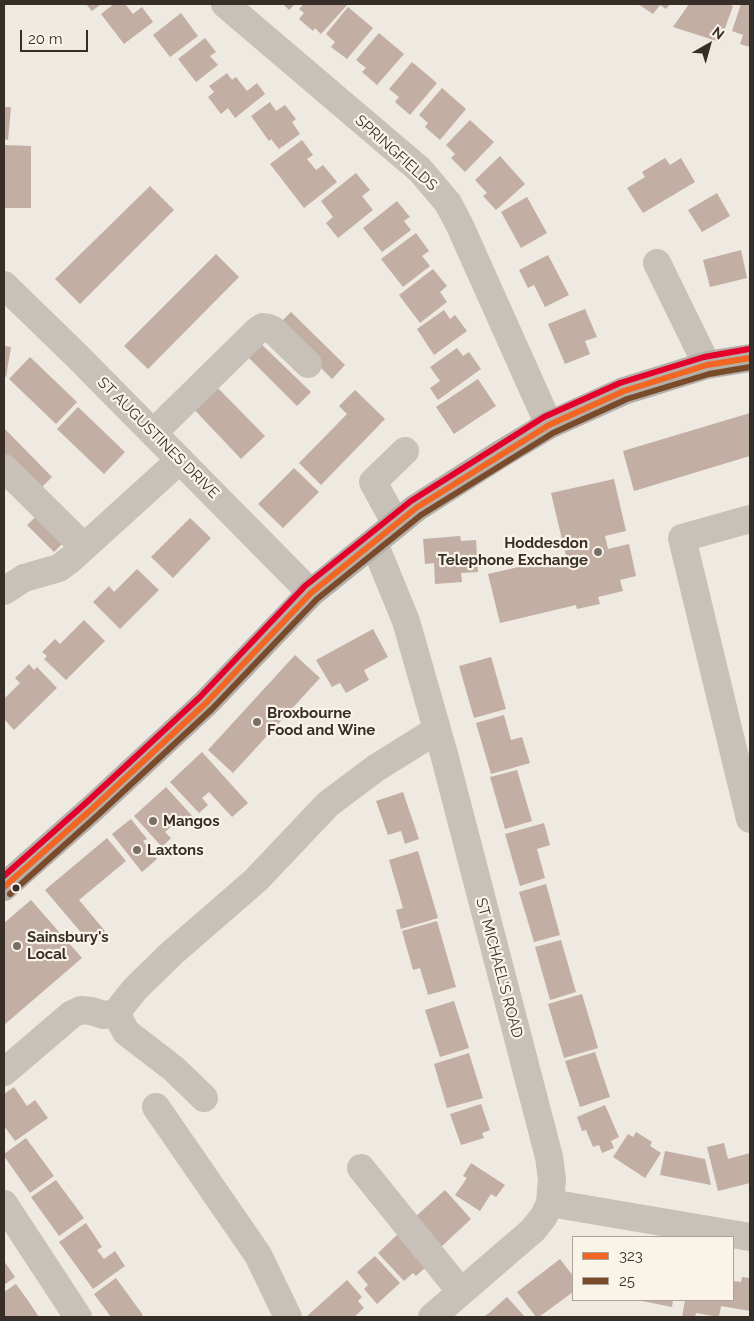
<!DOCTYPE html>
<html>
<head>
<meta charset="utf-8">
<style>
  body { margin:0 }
  #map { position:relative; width:754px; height:1321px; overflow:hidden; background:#eee9e1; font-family:Raleway,sans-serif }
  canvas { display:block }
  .frame { position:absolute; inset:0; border:5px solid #382e28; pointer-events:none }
  .legend { position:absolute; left:572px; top:1236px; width:162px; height:65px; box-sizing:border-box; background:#faf3e8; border:1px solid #aca49b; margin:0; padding:6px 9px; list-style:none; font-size:15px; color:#382e28 }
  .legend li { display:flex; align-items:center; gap:10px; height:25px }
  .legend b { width:25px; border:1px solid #aca49b }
  .north { position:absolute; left:684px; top:20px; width:50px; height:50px; -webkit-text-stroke:4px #faf3e8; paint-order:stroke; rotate:38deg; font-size:14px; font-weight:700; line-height:20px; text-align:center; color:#382e28 }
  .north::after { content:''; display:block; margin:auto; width:18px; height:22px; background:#382e28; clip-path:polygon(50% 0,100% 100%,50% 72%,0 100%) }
  .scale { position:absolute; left:20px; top:30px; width:68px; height:22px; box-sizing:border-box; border:2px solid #382e28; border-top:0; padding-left:6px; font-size:15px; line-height:18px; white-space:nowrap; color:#382e28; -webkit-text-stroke:4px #faf3e8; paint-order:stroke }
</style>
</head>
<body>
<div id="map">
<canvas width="754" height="1321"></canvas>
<div class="frame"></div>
<ul class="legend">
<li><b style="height:6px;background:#f26522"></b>323</li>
<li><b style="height:6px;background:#7a4b2a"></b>25</li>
</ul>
<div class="north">N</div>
<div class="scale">20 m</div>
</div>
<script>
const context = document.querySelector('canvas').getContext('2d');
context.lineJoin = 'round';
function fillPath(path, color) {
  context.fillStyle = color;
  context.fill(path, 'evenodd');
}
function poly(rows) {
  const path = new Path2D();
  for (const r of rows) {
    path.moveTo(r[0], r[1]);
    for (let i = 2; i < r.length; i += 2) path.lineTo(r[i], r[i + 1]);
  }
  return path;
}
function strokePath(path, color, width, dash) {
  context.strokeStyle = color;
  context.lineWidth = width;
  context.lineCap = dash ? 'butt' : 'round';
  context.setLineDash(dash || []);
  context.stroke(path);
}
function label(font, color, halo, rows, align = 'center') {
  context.font = font + ' Raleway,sans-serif';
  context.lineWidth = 4.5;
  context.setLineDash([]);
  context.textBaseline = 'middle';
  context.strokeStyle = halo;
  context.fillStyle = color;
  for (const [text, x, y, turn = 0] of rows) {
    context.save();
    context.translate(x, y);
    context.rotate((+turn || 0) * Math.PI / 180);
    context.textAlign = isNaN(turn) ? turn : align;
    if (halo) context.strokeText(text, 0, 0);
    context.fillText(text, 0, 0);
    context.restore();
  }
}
fillPath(poly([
  [86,4,101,4,92,11],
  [114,4,125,4,133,14,142,7,153,22,124,44,101,14],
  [283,4,295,4,289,10],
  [304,4,348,4,321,34,315,28,313,31,299,19,304,13,299,9],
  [638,4,670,4,666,9,660,5,653,14],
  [689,4,727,4,733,6,720,42,673,27],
  [741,4,750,4,750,47,740,44,743,35,732,31],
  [348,7,373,28,347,59,331,47,335,42,326,34],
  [181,13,198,36,170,57,153,35],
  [379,33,404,54,377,85,362,72,366,68,356,60],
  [205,38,216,52,210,56,218,65,196,82,178,59],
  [412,62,437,83,410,115,395,102,399,97,389,89],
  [227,73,232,80,236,77,247,91,257,83,265,94,235,118,228,108,221,114,208,97,214,92,209,86],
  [442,88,466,109,440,140,425,127,428,123,419,115],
  [270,102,276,111,285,105,296,119,292,122,300,134,279,149,271,139,269,141,251,116],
  [4,107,11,107,8,140,4,139],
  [470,120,494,142,465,172,451,158,455,154,446,145],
  [302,140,313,155,307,159,316,170,323,165,337,182,304,208,270,164],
  [4,145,31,146,31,208,4,208],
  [500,156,525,184,496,210,483,196,487,193,475,180],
  [665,158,670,165,681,158,695,182,643,213,627,188,645,177,642,172],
  [356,173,370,190,362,196,373,210,338,238,326,223,333,217,321,201],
  [150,186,174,210,80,304,55,279],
  [717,193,730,216,702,232,688,210],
  [527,197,547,233,521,248,501,212],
  [397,201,410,217,404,221,411,230,382,252,363,228],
  [416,233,429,251,422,256,430,266,403,287,381,259],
  [741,250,747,278,710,287,703,260],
  [216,254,239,277,148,369,124,346],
  [548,255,569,295,545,307,534,285,528,288,519,270],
  [433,269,447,286,440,292,447,302,420,323,399,295],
  [585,309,597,337,585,341,590,354,565,364,548,324],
  [444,310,450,319,455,315,467,331,434,355,417,329],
  [291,312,345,365,332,379,278,325],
  [257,340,311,392,297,406,244,353],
  [4,346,11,347,6,377,4,376],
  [457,348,463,356,469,352,481,369,438,400,430,388,440,381,430,367],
  [30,357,77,402,56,424,9,379],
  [478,379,496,406,454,434,436,407],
  [211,381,265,436,241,459,188,403],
  [355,390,385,419,321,485,299,463,347,414,339,406],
  [78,407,125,452,104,474,57,429],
  [750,413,750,456,634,491,623,451],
  [4,428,52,477,38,491,4,456],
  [294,468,319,492,283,528,258,504],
  [614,479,626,531,605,536,608,549,629,544,636,576,620,580,623,591,598,597,600,604,577,609,576,605,500,623,488,574,566,556,551,493],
  [41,512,67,539,54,552,27,525],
  [190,518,211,538,173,578,151,557],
  [460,536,461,541,476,540,478,572,461,573,462,582,435,584,434,563,425,564,423,539],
  [137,569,159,590,120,629,93,602,109,586,114,592],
  [84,620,105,641,66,680,44,659,47,656,42,652,55,639,60,644],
  [373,629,388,657,364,670,369,680,346,693,340,683,332,687,316,660],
  [295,655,320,678,233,773,208,750],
  [491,657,506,709,474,718,459,666],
  [29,664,34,670,37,667,57,688,14,730,4,719,4,699,20,683,15,678],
  [504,715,511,740,522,737,530,763,491,774,476,723],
  [202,752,248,803,232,817,209,792,202,798,208,805,199,813,170,782],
  [517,770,532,821,505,829,490,777],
  [166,787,194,818,184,826,178,820,165,832,171,838,162,847,134,816],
  [403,792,419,839,405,844,401,831,388,835,376,801],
  [131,819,147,839,143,841,157,859,142,872,112,834],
  [544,823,550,845,537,849,545,878,520,886,505,834],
  [107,838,126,861,79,900,105,931,90,943,45,890],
  [418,851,438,918,401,929,396,910,403,908,389,860],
  [546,884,560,935,534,942,519,892],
  [31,900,82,958,4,1025,4,923],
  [437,921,456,987,428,995,420,968,413,970,402,931],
  [561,940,576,992,550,1000,535,947],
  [582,994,598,1048,564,1058,548,1004],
  [454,1001,469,1048,440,1057,425,1010],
  [595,1052,610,1097,580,1107,565,1061],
  [469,1053,483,1098,447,1108,434,1064],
  [14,1087,27,1106,35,1100,48,1118,15,1141,4,1126,4,1094],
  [481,1104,490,1130,482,1133,484,1138,461,1145,450,1114],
  [605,1105,619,1137,611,1141,614,1148,602,1153,599,1145,593,1147,586,1130,582,1131,577,1117],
  [636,1132,652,1142,650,1146,661,1153,645,1178,613,1157,628,1134,633,1137],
  [26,1138,54,1176,30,1193,4,1156,4,1154],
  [724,1143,728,1159,750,1153,750,1183,718,1191,707,1147],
  [665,1151,705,1159,711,1185,660,1175],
  [471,1163,505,1185,496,1197,491,1194,480,1211,455,1195,467,1178,463,1176],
  [56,1180,84,1218,59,1236,31,1197],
  [445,1190,471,1219,441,1247,414,1218],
  [86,1223,102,1247,97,1250,104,1259,115,1251,125,1266,93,1289,59,1242],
  [398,1234,427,1266,416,1276,413,1273,404,1281,378,1253],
  [375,1256,400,1283,377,1304,364,1289,368,1285,357,1272],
  [560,1259,573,1276,573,1292,539,1317,536,1317,517,1292],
  [4,1261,15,1277,4,1285],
  [742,1277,750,1278,750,1311,721,1306,719,1317,696,1313,695,1317,682,1317,685,1300,733,1300,733,1281,741,1282],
  [116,1278,143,1315,140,1317,111,1317,94,1294],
  [347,1280,362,1297,358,1301,364,1308,354,1317,306,1317],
  [16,1284,29,1302,39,1317,6,1317,4,1315,4,1292],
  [507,1297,525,1317,484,1317,489,1313],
  [637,1300,673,1300,672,1307]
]), '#c2aea2');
strokePath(poly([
  [225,4,420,170,448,203,460,226,549,425],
  [657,263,707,365],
  [4,285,77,356,311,593],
  [153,433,258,330,263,327,269,328,273,330,308,364],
  [4,468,84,547],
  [750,519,682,538,750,819],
  [396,524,373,482,405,451],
  [374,543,406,621,444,754,549,1157,552,1179,550,1203,750,1237],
  [4,591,24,578,59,568,71,559,180,460],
  [116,1013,135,989,172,953,256,880,328,804,376,768,437,730],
  [4,1072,72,1014,81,1010,91,1011,104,1015,116,1013,126,1032,174,1069,204,1098],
  [156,1107,258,1255,288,1317],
  [361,1168,461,1292],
  [4,1204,78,1317],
  [432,1317,533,1230,544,1216,550,1203]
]), '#c7c1ba', 28);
strokePath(poly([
  [4,887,93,808,206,703,311,593,416,508,499,455,549,425,624,391,707,365,750,358]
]), '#b5afa9', 28);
strokePath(poly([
  [4,887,93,808,206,703,311,593,416,508,549,425,624,391,707,365,750,358]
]), '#f26522', 6);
strokePath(poly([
  [10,894,99,814,212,709,317,599,421,515,553,433,627,399,709,374,750,367]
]), '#7a4b2a', 6);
strokePath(poly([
  [4,876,87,802,200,697,305,586,411,501,544,417,620,383,704,357,749,349]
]), '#e4002b', 6);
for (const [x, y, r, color] of [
  [598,552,5,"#786f69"],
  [257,722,5,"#786f69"],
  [153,821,5,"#786f69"],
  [137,850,5,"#786f69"],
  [16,888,4.5,"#382e28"],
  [17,946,5,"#786f69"]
]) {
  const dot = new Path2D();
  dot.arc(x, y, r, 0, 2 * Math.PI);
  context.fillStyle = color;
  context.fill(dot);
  strokePath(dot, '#faf3e8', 2);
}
label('15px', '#382e28', '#faf3e8', [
  ["SPRINGFIELDS",396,153,42],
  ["ST AUGUSTINES DRIVE",158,438,45],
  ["ST MICHAEL'S ROAD",499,968,75]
]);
label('bold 15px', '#382e28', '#faf3e8', [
  ["Hoddesdon",588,543,"right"],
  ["Telephone Exchange",588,560,"right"],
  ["Broxbourne",267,713],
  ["Food and Wine",267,730],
  ["Mangos",163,821],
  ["Laxtons",147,850],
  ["Sainsbury's",27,937],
  ["Local",27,954]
], 'left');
</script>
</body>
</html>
